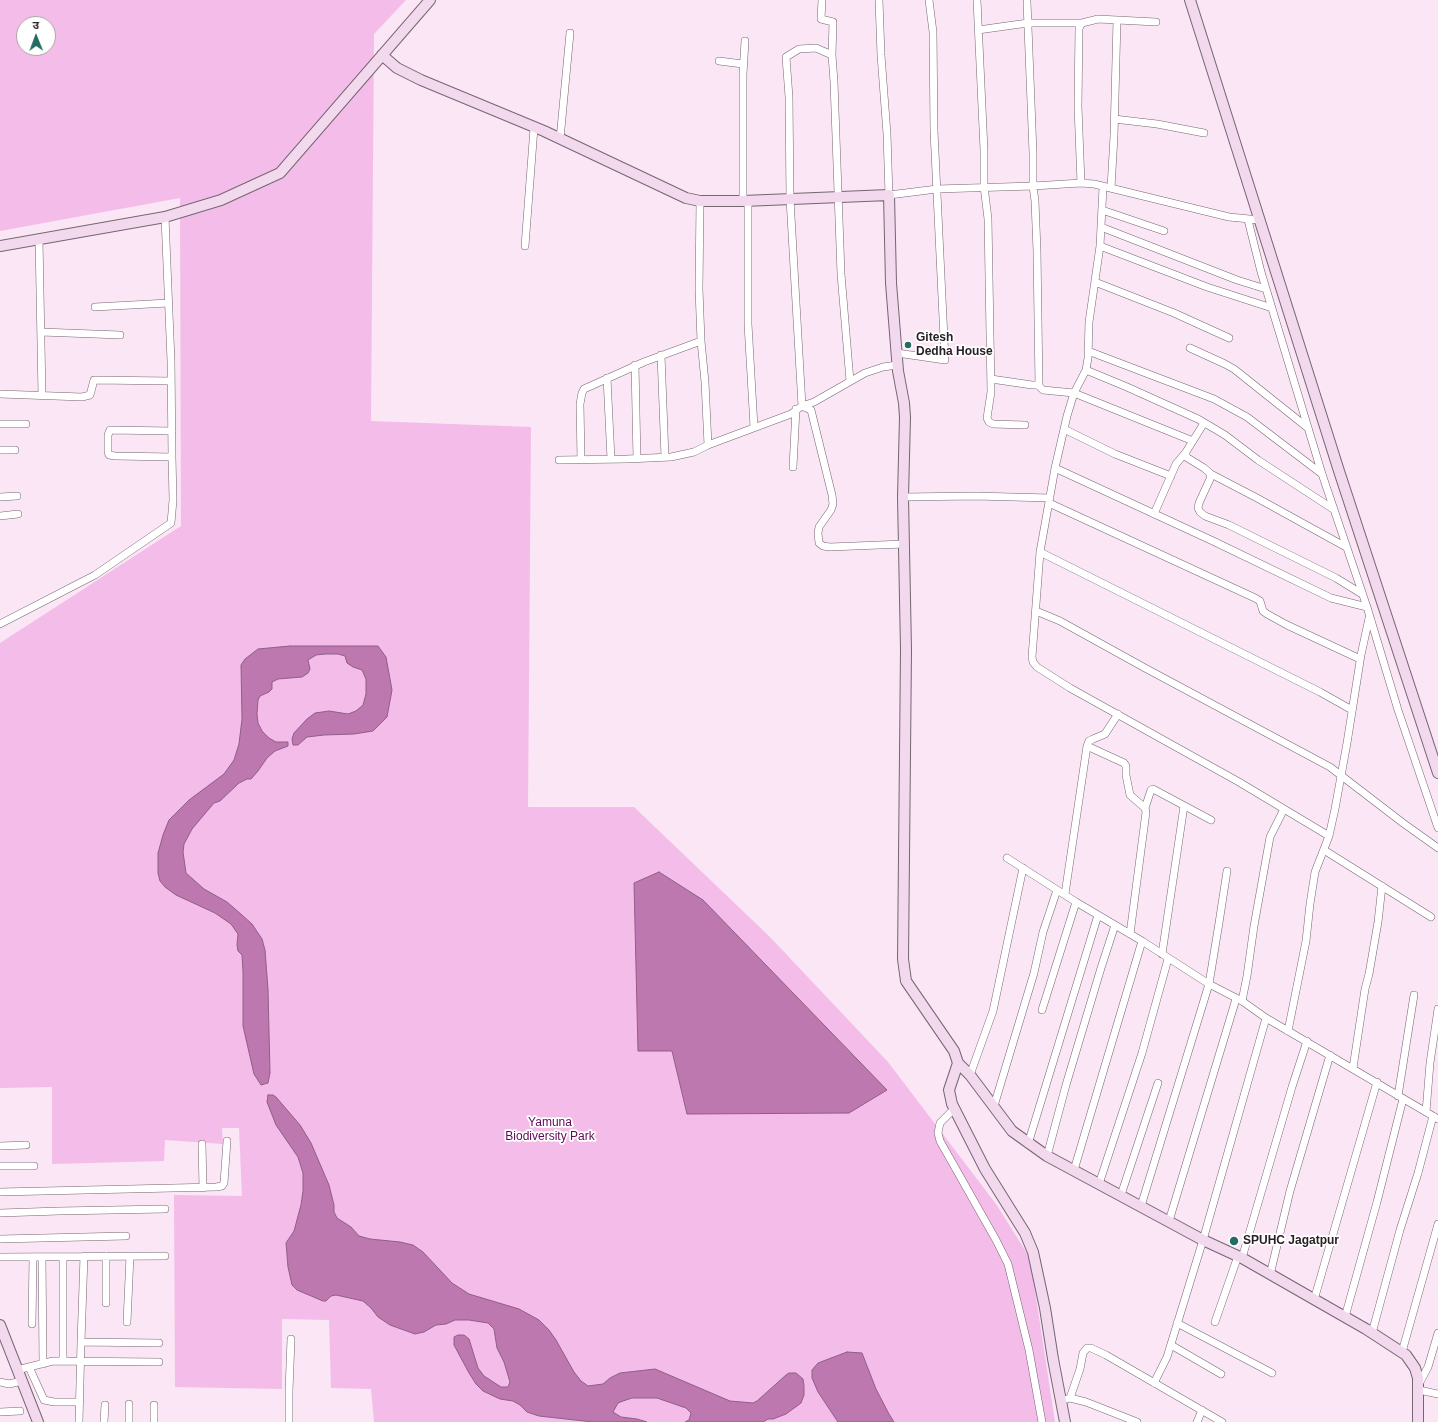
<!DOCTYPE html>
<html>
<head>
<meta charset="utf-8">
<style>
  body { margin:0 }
  #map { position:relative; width:1438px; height:1422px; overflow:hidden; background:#fae6f5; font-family:Arial,"Noto Sans Devanagari",sans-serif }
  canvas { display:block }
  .north { position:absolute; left:16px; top:16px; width:40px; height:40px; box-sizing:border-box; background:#fff; border:1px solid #a9a6a8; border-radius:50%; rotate:359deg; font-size:11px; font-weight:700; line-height:16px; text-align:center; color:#282026 }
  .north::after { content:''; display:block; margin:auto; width:14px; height:18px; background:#236b63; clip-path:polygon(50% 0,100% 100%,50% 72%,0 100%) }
</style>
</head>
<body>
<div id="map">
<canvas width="1438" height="1422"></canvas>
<div class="north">उ</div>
</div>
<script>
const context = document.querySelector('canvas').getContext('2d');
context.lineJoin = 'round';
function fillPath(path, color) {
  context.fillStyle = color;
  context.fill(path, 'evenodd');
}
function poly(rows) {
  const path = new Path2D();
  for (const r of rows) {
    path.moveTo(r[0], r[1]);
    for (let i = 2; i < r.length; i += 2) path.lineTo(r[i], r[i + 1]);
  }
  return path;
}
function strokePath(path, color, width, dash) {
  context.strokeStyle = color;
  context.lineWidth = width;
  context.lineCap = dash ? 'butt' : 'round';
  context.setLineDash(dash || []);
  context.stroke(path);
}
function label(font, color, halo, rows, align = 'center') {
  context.font = font + ' Arial,sans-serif';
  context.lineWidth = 3.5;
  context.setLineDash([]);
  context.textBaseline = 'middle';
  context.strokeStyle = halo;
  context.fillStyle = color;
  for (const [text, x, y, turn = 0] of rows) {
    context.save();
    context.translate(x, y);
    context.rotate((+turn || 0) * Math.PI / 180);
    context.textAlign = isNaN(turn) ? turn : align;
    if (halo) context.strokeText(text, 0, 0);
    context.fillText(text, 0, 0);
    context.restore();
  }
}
fillPath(poly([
  [0,0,406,0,374,34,371,421,531,427,528,807,634,807,769,936,888,1062,996,1204,1030,1258,1055,1422,374,1422,371,1389,331,1388,329,1320,282,1319,282,1389,175,1387,174,1195,242,1196,239,1128,222,1128,223,1144,165,1140,164,1161,52,1164,52,1087,0,1088,0,643,181,526,180,198,0,231],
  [24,24,48,24,48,48,24,48]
]), '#f4bce8');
const water = poly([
  [290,646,378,646,386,657,392,690,387,717,373,731,354,734,324,735,307,737,298,745,293,745,292,739,294,733,307,719,315,713,329,711,348,714,356,711,363,705,366,694,366,679,362,670,353,667,347,663,345,656,338,654,325,654,316,655,308,660,310,669,308,673,302,677,278,679,272,682,272,689,269,692,260,696,258,700,257,714,258,723,262,731,269,738,276,742,288,742,288,746,275,751,267,758,258,771,251,779,247,779,239,783,220,801,214,803,192,829,184,844,183,852,186,873,204,889,227,902,242,915,252,924,262,939,265,950,268,989,270,1073,268,1083,261,1085,254,1074,243,1026,243,971,242,955,238,951,237,945,238,934,231,924,215,913,176,895,165,887,160,881,158,873,158,853,163,835,169,820,189,800,224,774,234,760,239,744,242,719,241,665,245,659,258,649,290,646],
  [659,872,703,900,887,1090,849,1113,687,1114,672,1051,638,1051,634,883,659,872],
  [268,1095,273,1095,276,1097,300,1125,311,1143,329,1185,334,1205,334,1212,337,1218,351,1227,359,1236,370,1239,400,1242,413,1245,423,1252,452,1283,469,1294,519,1309,539,1320,549,1330,556,1340,574,1372,581,1381,588,1386,603,1384,610,1378,620,1373,655,1369,730,1401,753,1403,757,1401,786,1375,789,1373,796,1373,803,1379,804,1386,804,1395,801,1403,786,1414,773,1419,768,1419,763,1422,685,1422,689,1420,691,1413,686,1408,657,1398,632,1398,623,1401,618,1403,613,1412,621,1417,637,1419,647,1422,593,1422,539,1416,527,1412,520,1405,513,1401,500,1399,483,1391,476,1384,469,1373,454,1345,454,1337,458,1335,464,1335,469,1339,478,1368,484,1376,501,1387,508,1387,510,1382,504,1362,497,1348,494,1329,488,1323,469,1320,455,1320,446,1324,436,1325,424,1332,415,1334,390,1325,378,1317,371,1308,363,1301,336,1295,331,1296,326,1301,323,1301,297,1290,292,1285,288,1267,286,1243,294,1231,301,1205,303,1191,303,1173,298,1157,276,1125,267,1102,268,1095],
  [847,1352,862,1353,876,1389,889,1414,894,1422,838,1422,818,1392,812,1378,812,1370,818,1363,847,1352]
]);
fillPath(water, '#bd78af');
strokePath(water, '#905e86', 1);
const street = poly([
  [822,0,821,19,833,22,832,55,834,82,841,274,850,381],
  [879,0,881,55,887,134,889,195,937,189,1033,186,1081,183,1094,184,1229,217,1260,220],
  [977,0,984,150,984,186,988,219,991,392,987,418,989,422,993,424,1025,425],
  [1027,2,1033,153,1033,186,1035,201,1037,251,1039,386,1043,390,1074,393,1193,441],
  [978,30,1028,23,1082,23],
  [719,61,743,64],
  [1114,119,1157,124,1204,133],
  [560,139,570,33],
  [1081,183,1078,107,1079,28,1082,23,1098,19,1156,22],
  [1103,187,1100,246,1089,322,1088,358,1086,370,1074,393,1067,416,1055,468,1040,552,1032,657,1033,662,1037,667,1070,688,1239,782,1329,836],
  [1111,188,1114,136,1117,20],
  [748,200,748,324,754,427],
  [700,201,699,289,701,341,705,382,708,445],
  [743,201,743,74,745,41],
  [1102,210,1164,231],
  [1248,220,1261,272,1322,474,1367,607,1398,710,1438,828],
  [1101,227,1237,280,1266,289],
  [39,239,42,396],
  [525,246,534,128],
  [1100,246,1207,287,1272,308],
  [1095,282,1174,313,1229,338],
  [95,307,168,303],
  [41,332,120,335],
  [1190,348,1225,364,1234,369,1308,428],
  [1088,351,1214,399,1247,417,1322,474],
  [897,353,945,360,934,131,933,32,929,0],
  [661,355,665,457],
  [635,365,637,459],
  [1086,370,1127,387,1198,419,1225,435,1258,460,1333,509],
  [607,378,611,459],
  [991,379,1032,385,1037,385,1039,386],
  [0,394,82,397,90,395,94,380,171,381],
  [802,406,811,410,832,495,833,504,831,510,819,527,818,533,819,543,823,546,830,547,904,544],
  [802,406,814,402,865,373,883,367,897,365],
  [1204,423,1186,452,1186,457,1204,468,1211,474,1210,479,1199,503,1198,508,1200,512,1205,516,1229,525,1336,578,1362,594],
  [0,424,26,424],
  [1064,429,1115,454,1171,476],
  [172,431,110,430,108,435,108,452,109,455,115,456,172,457],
  [0,450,15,450],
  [559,460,627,459,671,457,694,452,708,445,791,414,802,406,790,199,789,97,786,57,799,49,816,48,832,55],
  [581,460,580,404,582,393,584,389,644,362,701,341],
  [793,467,796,409],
  [1055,468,1213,541,1331,598,1367,607],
  [1211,474,1257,498,1346,547],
  [0,497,17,496],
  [903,497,975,496,1050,498],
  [1049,503,1255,598,1260,601,1263,611,1267,614,1287,625,1360,659],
  [1154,514,1176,464,1186,452],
  [0,516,18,514],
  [1040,552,1320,692,1352,710],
  [1036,611,1060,621,1145,668,1330,767,1403,823,1438,848],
  [0,624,95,575,171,523,173,500,172,457,171,361,165,217],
  [1087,746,1124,763,1126,766,1126,775,1130,795,1145,808,1146,812,1130,934],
  [1145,808,1151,790,1153,789,1211,820],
  [1324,850,1431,917],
  [1007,858,1076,902,1142,941,1209,984,1242,1001,1266,1018,1438,1119],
  [1065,894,1087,746,1089,741,1093,739,1105,734,1118,714],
  [1162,954,1184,806],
  [1242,1001,1247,976,1254,926,1270,837,1284,809],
  [1042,1010,1076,902],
  [1288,1031,1306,941,1310,904,1315,872,1329,836,1335,809,1347,743,1361,655,1369,618],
  [1353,1068,1365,989,1369,974,1378,922,1382,886],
  [970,1075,993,1011,1023,868],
  [1398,1096,1414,995],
  [994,1106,1034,973,1043,932,1057,890],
  [954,1109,940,1123,938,1133,940,1141,996,1240,1008,1264,1029,1350,1042,1422],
  [1426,1112,1430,1063,1438,1009],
  [202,1144,203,1188],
  [1028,1144,1098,915],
  [0,1146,26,1145],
  [1047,1156,1066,1085,1101,968,1115,925],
  [0,1166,34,1166],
  [1074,1170,1142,941],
  [1099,1184,1142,1053,1168,959],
  [0,1192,216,1187,222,1186,224,1183,227,1141],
  [1121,1195,1158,1083],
  [1141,1206,1209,984,1219,923,1227,871],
  [0,1213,59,1211,165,1209],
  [1169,1221,1236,999],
  [0,1239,126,1236],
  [106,1256,106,1303],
  [0,1257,165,1256],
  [42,1257,43,1364],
  [1242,1258,1292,1087,1307,1041],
  [1270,1275,1290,1191,1330,1055],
  [1314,1300,1377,1082],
  [1345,1317,1377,1202,1403,1099],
  [127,1322,130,1256],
  [1215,1322,1238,1256],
  [1177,1323,1272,1373],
  [32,1324,33,1257],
  [1372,1333,1400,1230,1418,1173,1433,1116],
  [81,1342,84,1256],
  [1171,1345,1221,1374],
  [1402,1352,1438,1224],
  [63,1361,63,1257],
  [29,1367,44,1400,54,1402,80,1402],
  [17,1370,53,1361,159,1362],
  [0,1382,9,1384,22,1381],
  [1154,1383,1167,1357,1203,1240,1266,1018],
  [1419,1384,1428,1367,1438,1333],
  [1419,1390,1438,1394],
  [1070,1398,1080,1369,1083,1353,1087,1348,1091,1348,1106,1355,1222,1422],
  [1067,1399,1070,1398,1086,1402,1137,1422],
  [129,1404,129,1422],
  [0,1412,20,1411],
  [79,1422,81,1342,159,1343],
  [104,1422,105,1405],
  [154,1422,154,1405],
  [289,1422,289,1391,291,1339],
  [1197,1422,1202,1410]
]);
const secondary = poly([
  [1190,0,1339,471,1438,773],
  [382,55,397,68,421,80,544,131,686,198,700,201,743,201,889,195,891,283,898,371,904,403,905,417,903,497,906,650,903,959,906,981,954,1051,958,1063,949,1090,952,1104,985,1169,1025,1233,1033,1252,1045,1308,1053,1359,1065,1422],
  [0,246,165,217,221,200,280,173,430,0],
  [958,1063,970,1075,1012,1131,1047,1156,1203,1240,1242,1258,1366,1329,1406,1355,1415,1368,1418,1378,1418,1422],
  [0,1325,38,1422]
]);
strokePath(street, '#766572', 8);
strokePath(secondary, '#766572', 12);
strokePath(street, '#fff', 7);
strokePath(secondary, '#f3d9ee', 10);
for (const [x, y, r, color] of [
  [908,345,4,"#236b63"],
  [1234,1241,5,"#236b63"]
]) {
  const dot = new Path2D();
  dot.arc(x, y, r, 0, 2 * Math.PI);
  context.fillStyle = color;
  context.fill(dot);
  strokePath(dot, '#fff', 1.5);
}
label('bold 12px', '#282026', '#fff', [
  ["Gitesh",916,338],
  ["Dedha House",916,352],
  ["SPUHC Jagatpur",1243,1241]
], 'left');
label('12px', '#5f0954', '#fff', [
  ["Yamuna",550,1123],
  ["Biodiversity Park",550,1137]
]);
</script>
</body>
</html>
